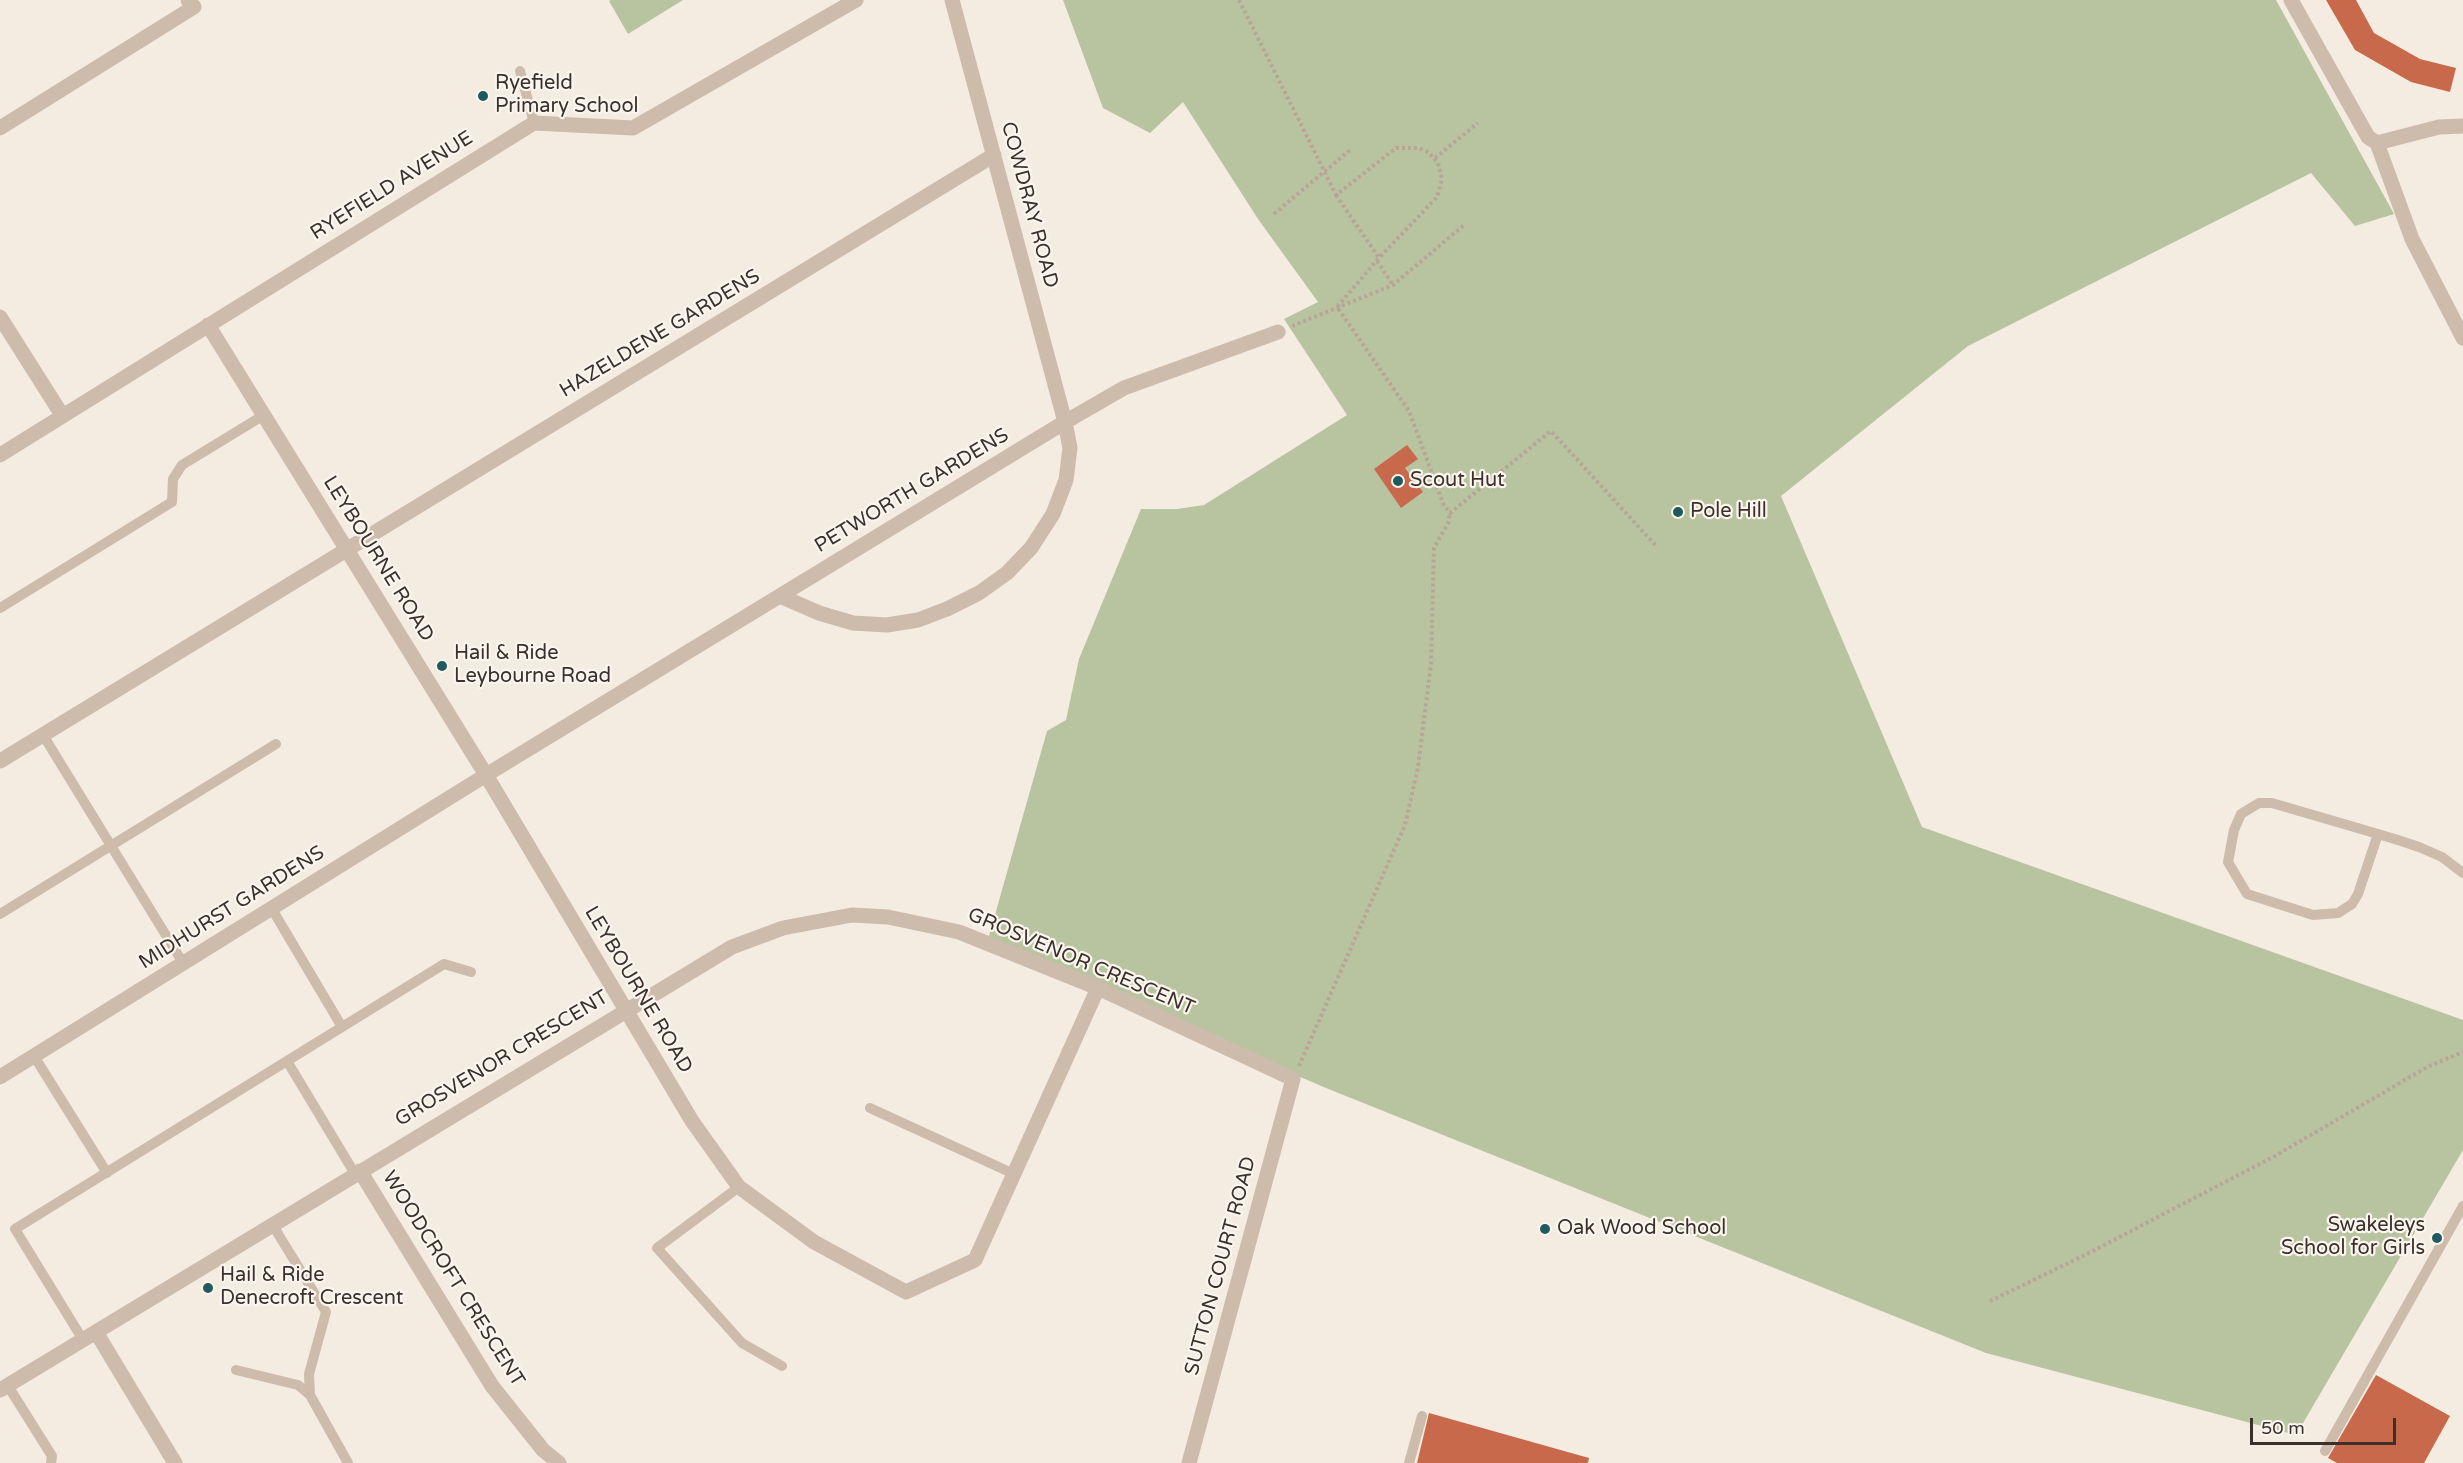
<!DOCTYPE html>
<html>
<head>
<meta charset="utf-8">
<style>
  body { margin:0 }
  #map { position:relative; width:2463px; height:1463px; overflow:hidden; background:#f4ebe1; font-family:"Varela Round",sans-serif }
  canvas { display:block }
  .scale { position:absolute; left:2250px; top:1418px; width:146px; height:27px; box-sizing:border-box; border:3px solid #3b302b; border-top:0; padding-left:8px; font-size:18px; line-height:21px; white-space:nowrap; color:#3b302b; -webkit-text-stroke:4px #fbf5ee; paint-order:stroke }
</style>
</head>
<body>
<div id="map">
<canvas width="2463" height="1463"></canvas>
<div class="scale">50 m</div>
</div>
<script>
const context = document.querySelector('canvas').getContext('2d');
context.lineJoin = 'round';
function fillPath(path, color) {
  context.fillStyle = color;
  context.fill(path, 'evenodd');
}
function poly(rows) {
  const path = new Path2D();
  for (const r of rows) {
    path.moveTo(r[0], r[1]);
    for (let i = 2; i < r.length; i += 2) path.lineTo(r[i], r[i + 1]);
  }
  return path;
}
function strokePath(path, color, width, dash) {
  context.strokeStyle = color;
  context.lineWidth = width;
  context.lineCap = dash ? 'butt' : 'round';
  context.setLineDash(dash || []);
  context.stroke(path);
}
function label(font, color, halo, rows, align = 'center') {
  context.font = font + ' "Varela Round",sans-serif';
  context.lineWidth = 4.5;
  context.setLineDash([]);
  context.textBaseline = 'middle';
  context.strokeStyle = halo;
  context.fillStyle = color;
  for (const [text, x, y, turn = 0] of rows) {
    context.save();
    context.translate(x, y);
    context.rotate((+turn || 0) * Math.PI / 180);
    context.textAlign = isNaN(turn) ? turn : align;
    if (halo) context.strokeText(text, 0, 0);
    context.fillText(text, 0, 0);
    context.restore();
  }
}
fillPath(poly([
  [611,0,683,0,628,34,609,1],
  [1063,0,2276,0,2394,214,2355,226,2311,173,1968,346,1781,496,1922,827,2463,1020,2463,1150,2296,1435,1986,1353,1326,1088,987,943,1047,731,1066,720,1079,659,1141,509,1177,509,1204,505,1347,415,1284,319,1318,302,1258,219,1183,102,1150,133,1103,108]
]), '#b8c4a0');
fillPath(poly([
  [2326,0,2356,0,2374,33,2420,59,2456,68,2450,92,2411,82,2355,50],
  [1407,445,1418,459,1405,468,1423,492,1401,508,1374,469],
  [2376,1375,2450,1416,2424,1463,2337,1463,2328,1458],
  [1429,1413,1589,1458,1588,1463,1417,1463]
]), '#c8694b');
strokePath(poly([
  [1239,0,1336,195,1396,148,1419,148,1428,152,1438,163,1442,179,1437,197,1379,258,1337,307,1409,411,1443,503,1450,513,1551,431,1657,547],
  [1435,158,1478,123],
  [1336,195,1379,258],
  [1274,214,1350,150],
  [1377,261,1393,285],
  [1292,326,1393,285,1464,225],
  [1299,1066,1405,825,1418,767,1431,664,1434,548,1448,523,1450,513],
  [1990,1301,2085,1255,2275,1156,2427,1067,2463,1052]
]), '#b9a596', 4, [3, 3]);
strokePath(poly([
  [520,71,534,123],
  [0,608,172,502,173,479,182,465,264,415],
  [43,735,183,963],
  [2378,834,2358,894,2352,904,2338,913,2313,915,2247,894,2228,862,2234,830,2241,814,2259,803,2272,803,2378,834,2398,840,2419,847,2442,857,2463,873],
  [272,909,342,1027],
  [0,914,276,744],
  [34,1056,107,1173],
  [287,1061,355,1174],
  [870,1108,1014,1174],
  [739,1187,657,1248,742,1343,782,1366],
  [272,1224,326,1312,309,1374,310,1395,348,1463],
  [83,1340,15,1229,444,964,471,972],
  [236,1370,298,1385,310,1395],
  [8,1386,52,1456,51,1463],
  [2325,1451,2463,1206],
  [1409,1463,1422,1416]
]), '#cdbbac', 10);
strokePath(poly([
  [2291,0,2368,137,2377,143,2412,239,2463,338],
  [0,128,194,7,188,0],
  [2377,143,2439,127,2463,126],
  [0,317,62,415],
  [208,325,486,775,692,1121,739,1187,814,1242,906,1292,975,1260,1098,988],
  [0,455,534,123,633,128,856,0],
  [780,596,819,613,853,623,887,625,918,620,947,609,979,593,1007,573,1031,548,1053,514,1066,480,1070,448,1065,422,952,0],
  [0,761,994,155],
  [0,1077,486,775,1065,422,1124,388,1278,332],
  [360,1171,492,1386,543,1450,559,1463],
  [96,1332,175,1463],
  [0,1390,732,947,783,928,852,915,888,917,959,932,1098,988,1293,1079,1189,1463]
]), '#cdbbac', 15);
for (const [x, y, r, color] of [
  [483,96,6,"#1f5a5e"],
  [1398,481,6,"#1f5a5e"],
  [1678,512,6,"#1f5a5e"],
  [442,666,6,"#1f5a5e"],
  [1545,1229,6,"#1f5a5e"],
  [2437,1238,6,"#1f5a5e"],
  [208,1288,6,"#1f5a5e"]
]) {
  const dot = new Path2D();
  dot.arc(x, y, r, 0, 2 * Math.PI);
  context.fillStyle = color;
  context.fill(dot);
  strokePath(dot, '#fbf5ee', 2);
}
label('20px', '#3b302b', '#fbf5ee', [
  ["Ryefield",495,84],
  ["Primary School",495,107],
  ["Scout Hut",1410,481],
  ["Pole Hill",1690,512],
  ["Hail & Ride",454,654],
  ["Leybourne Road",454,677],
  ["Swakeleys",2425,1226,"right"],
  ["School for Girls",2425,1249,"right"],
  ["Oak Wood School",1557,1229],
  ["Hail & Ride",220,1276],
  ["Denecroft Crescent",220,1299]
], 'left');
label('20px', '#3b302b', '#fbf5ee', [
  ["RYEFIELD AVENUE",392,186,-32],
  ["COWDRAY ROAD",1029,205,75],
  ["HAZELDENE GARDENS",660,334,-31],
  ["PETWORTH GARDENS",912,491,-31],
  ["LEYBOURNE ROAD",378,559,58],
  ["MIDHURST GARDENS",232,908,-32],
  ["GROSVENOR CRESCENT",1081,962,23],
  ["LEYBOURNE ROAD",638,990,59],
  ["GROSVENOR CRESCENT",502,1059,-31],
  ["SUTTON COURT ROAD",1221,1266,-75],
  ["WOODCROFT CRESCENT",453,1279,58]
]);
</script>
</body>
</html>
